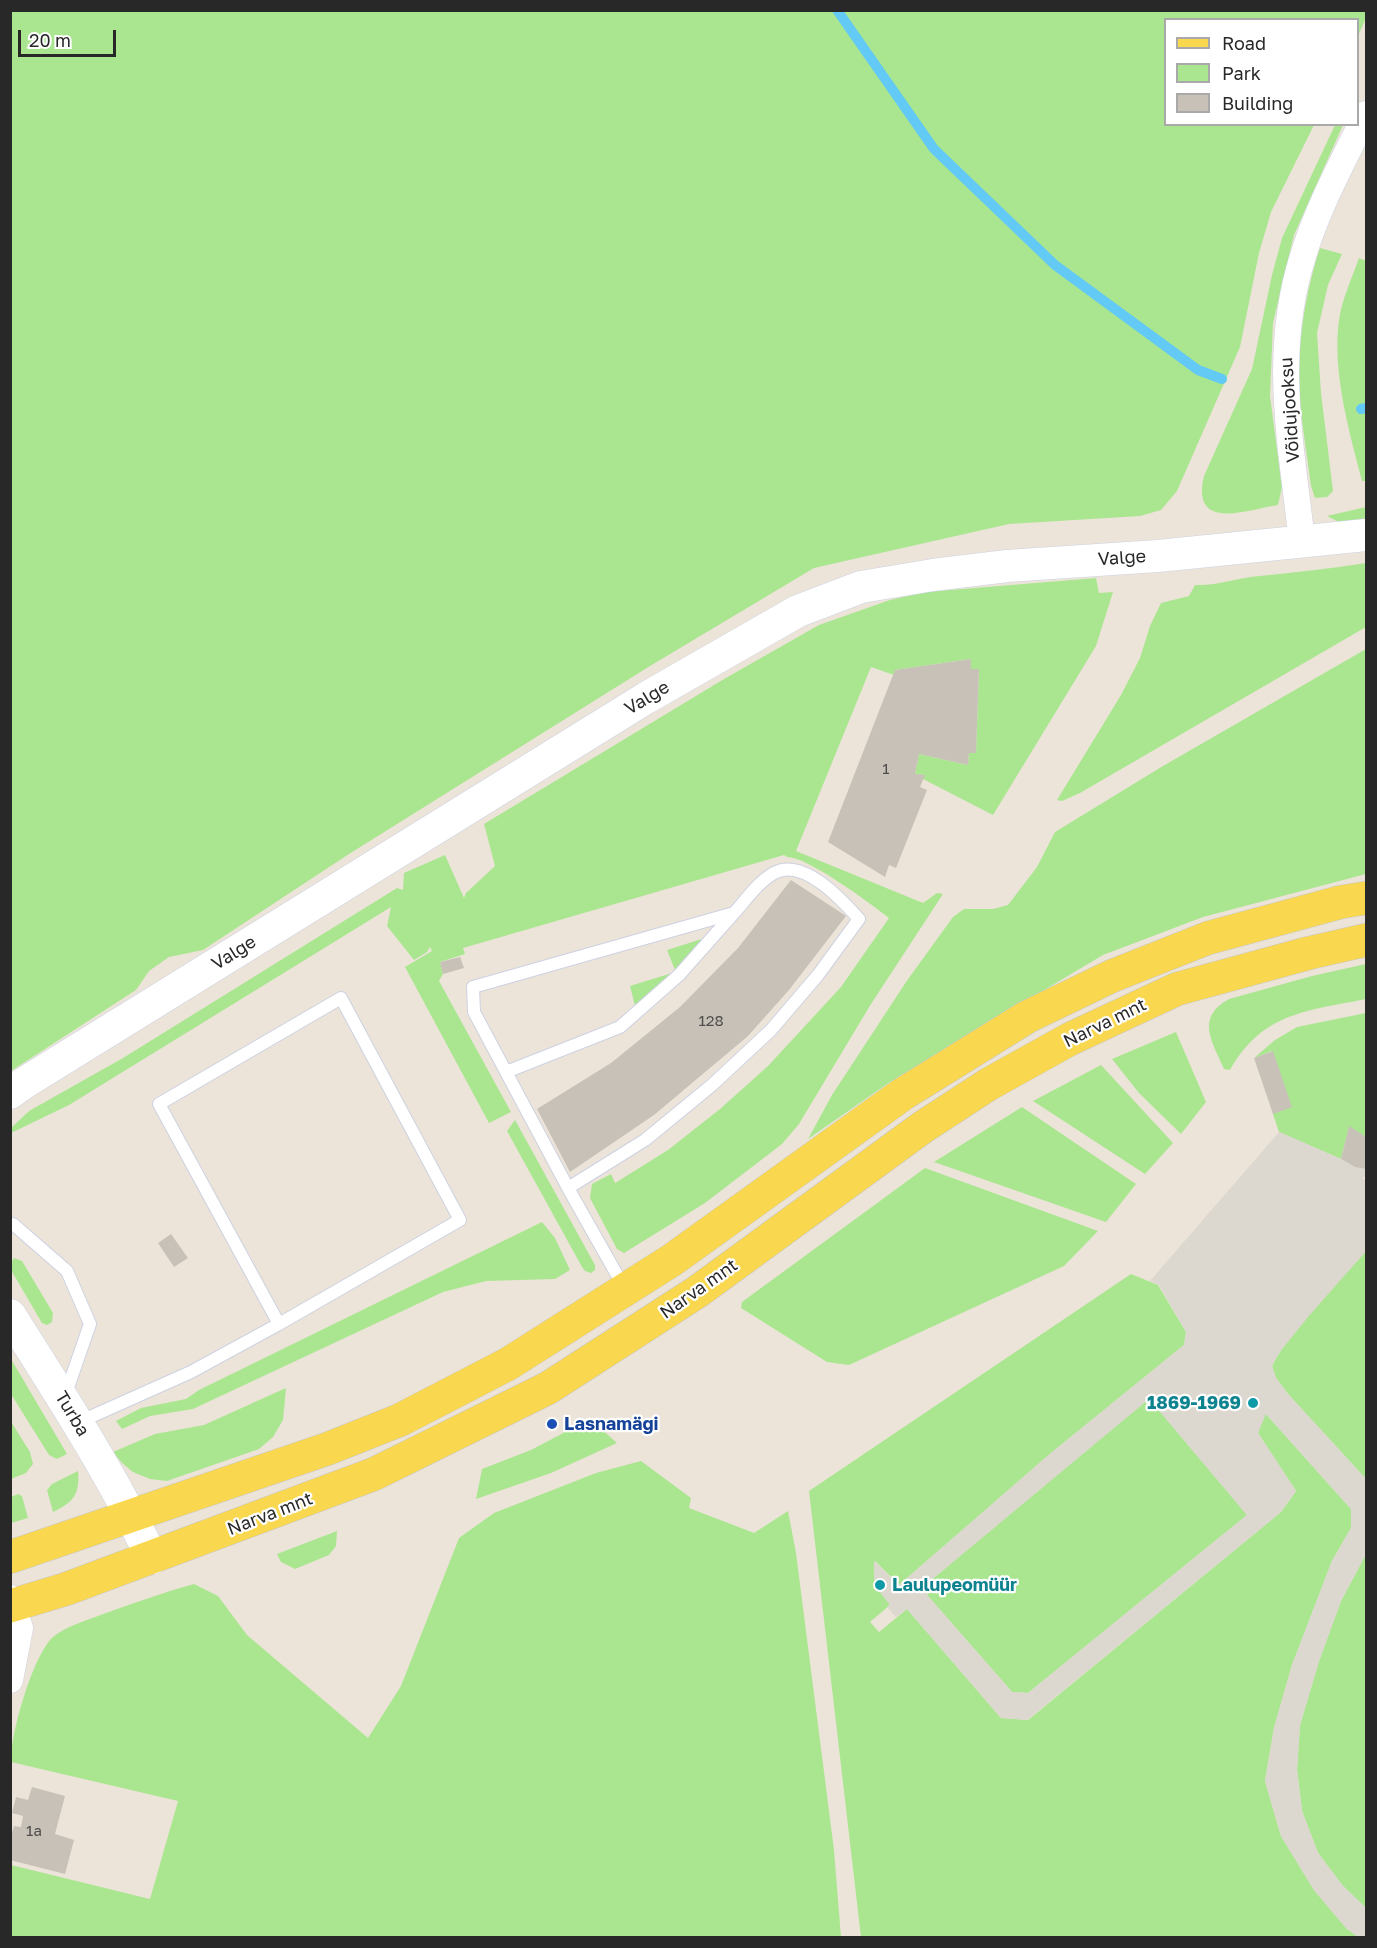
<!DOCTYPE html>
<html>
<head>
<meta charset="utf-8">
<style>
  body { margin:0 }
  #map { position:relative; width:1377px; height:1948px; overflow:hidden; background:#ece4d8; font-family:"Golos Text",sans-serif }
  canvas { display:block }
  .frame { position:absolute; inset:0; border:12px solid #282828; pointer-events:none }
  .legend { position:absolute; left:1164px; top:18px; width:195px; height:108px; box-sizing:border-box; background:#fff; border:2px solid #a9a9a9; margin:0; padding:8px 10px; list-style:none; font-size:18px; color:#282828 }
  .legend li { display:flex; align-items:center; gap:12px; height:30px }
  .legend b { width:30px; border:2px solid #a9a9a9 }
  .scale { position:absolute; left:18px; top:30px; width:98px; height:27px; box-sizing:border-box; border:3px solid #282828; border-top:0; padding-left:8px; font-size:18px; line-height:21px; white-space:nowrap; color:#282828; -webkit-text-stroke:4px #fff; paint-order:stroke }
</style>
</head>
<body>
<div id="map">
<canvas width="1377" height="1948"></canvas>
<div class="frame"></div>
<ul class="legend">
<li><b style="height:8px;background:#f9d850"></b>Road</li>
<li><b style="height:16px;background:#aae690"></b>Park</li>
<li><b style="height:16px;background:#c7c1b8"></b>Building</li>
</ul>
<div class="scale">20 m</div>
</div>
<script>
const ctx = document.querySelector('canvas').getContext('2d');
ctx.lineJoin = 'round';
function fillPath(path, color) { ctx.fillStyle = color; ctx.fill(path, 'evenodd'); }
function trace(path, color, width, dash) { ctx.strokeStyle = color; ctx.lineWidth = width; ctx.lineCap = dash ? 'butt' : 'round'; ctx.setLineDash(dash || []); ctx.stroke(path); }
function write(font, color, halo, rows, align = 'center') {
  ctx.font = font + ' "Golos Text",sans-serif'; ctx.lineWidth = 4.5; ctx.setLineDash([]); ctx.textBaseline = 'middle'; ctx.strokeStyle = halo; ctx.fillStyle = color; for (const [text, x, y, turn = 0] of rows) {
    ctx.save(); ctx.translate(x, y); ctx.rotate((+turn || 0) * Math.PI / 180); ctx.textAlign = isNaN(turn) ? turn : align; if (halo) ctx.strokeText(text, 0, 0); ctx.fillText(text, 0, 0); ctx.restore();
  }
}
const green = new Path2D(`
  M1366,10V18L1358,36V20H1166V124L1314,125L1271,212L1259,253L1240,347L1177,491L1161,510L1140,516L1009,524L814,568L650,666L349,854L203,950L169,957L149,971L136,990L11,1071V11Z
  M1335,125H1343L1294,235L1273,323L1270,396L1282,487L1278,505C1250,509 1190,533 1204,476L1252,369L1272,275L1282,238Z
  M1320,248L1342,254L1328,285L1317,333L1321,393L1333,491L1327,497L1315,498L1311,486C1306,446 1298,405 1299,366C1300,327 1308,284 1320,248Z
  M1359,258L1366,261V481H1362C1349,431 1332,371 1339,320C1342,299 1352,278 1359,258Z
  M1366,507V523L1343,524L1327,516Z
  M1366,563V627L1080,793L1062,801L1057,800L1121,695L1140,658L1150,626L1161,603L1189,596L1195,585C1214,586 1231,580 1250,577C1289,573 1328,569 1366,563Z
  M1096,578L1099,593L1113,592L1096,646L993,815L923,779L924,775L915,774L919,754L968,765L969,753H976L979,670L971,669V659L895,670L894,675L871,667L796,851L923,903L937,893L943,894L871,1004L799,1124L782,1144L705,1203L624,1253L617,1249L590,1198L592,1184L611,1174L615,1183L668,1150L720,1109L768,1066L841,987L889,918C870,903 808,857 787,857L784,855L463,948L465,954L440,962L443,974L439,981L511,1112L489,1123L405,967L432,951L430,947L427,952L414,960L387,926L391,907L69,1105L11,1133V1128L29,1111L123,1058L397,888L403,890L404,873L445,855L464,898L466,893L495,866L484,824L724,679L819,625L890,600L926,592Z
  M1366,649V874L1203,917L1103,955L890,1082L808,1139L832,1095L906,982L953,917L964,909H993L1008,905L1037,867L1055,832L1163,766Z
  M708,937L675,970L667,950Z
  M1366,964V999C1307,1011 1263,1012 1230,1070L1224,1069C1212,1041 1195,1018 1229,999L1312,976Z
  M672,973L635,1006L630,986Z
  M1366,1013V1137L1349,1127L1341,1159L1279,1132L1273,1114L1272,1051L1254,1058L1275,1040L1297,1027Z
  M1176,1032L1206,1102L1181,1134L1139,1093L1112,1059Z
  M1101,1065L1173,1143L1145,1174L1033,1101Z
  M1022,1107L1136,1184L1106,1222L934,1162Z
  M515,1120L595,1265V1270L591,1273L585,1271L582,1267L507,1131Z
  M925,1168L1098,1231L1064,1266L849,1365L827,1362L741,1308L742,1302Z
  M542,1222L555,1238L570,1270L555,1279L486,1281L443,1292L193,1409L150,1416L122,1429L116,1421L141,1408L186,1399L199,1390Z
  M1366,1251V1479L1288,1394L1276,1378L1272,1366C1291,1328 1338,1283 1366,1251Z
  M14,1258L22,1261L53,1313L52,1322L47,1325L42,1323L11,1270V1263Z
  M1131,1274L1158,1285L1186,1332L1184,1345L1051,1453L899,1585L875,1561L876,1583L890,1605L870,1622L879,1632L907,1609L1001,1718L1028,1720L1281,1512L1296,1491L1258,1433L1265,1413L1351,1509V1528L1332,1561L1292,1665L1274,1728L1265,1781L1281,1836L1314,1890L1346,1928L1358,1937H861L809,1491Z
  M11,1359L67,1454L57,1459L49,1455L11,1394Z
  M286,1388L283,1420L273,1437L259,1449L167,1481L150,1479L133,1472L122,1463L113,1452L155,1434L204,1425Z
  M1149,1398L1247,1515L1028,1693L1012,1692L927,1595L930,1581Z
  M590,1419L617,1443L551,1473L476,1499L482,1469L531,1450Z
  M10,1420L30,1452L33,1464L26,1473L11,1479Z
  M641,1461L691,1498L689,1508L754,1533L788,1511L796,1553L834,1850L841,1937H11V1865L150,1899L178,1801L11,1762C10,1735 33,1655 53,1637C65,1627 84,1621 98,1616C130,1604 162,1593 194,1584L218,1596L247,1635L368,1738L401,1686L459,1538L494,1513L596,1473Z
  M78,1471C80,1494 74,1502 53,1512L47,1490L52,1484Z
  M18,1494L22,1496L28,1518L11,1523V1497Z
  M337,1531L336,1546L329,1555L295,1569L281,1562L277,1554Z
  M1366,1554V1908L1343,1886L1318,1853L1302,1811L1297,1770L1300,1725L1319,1661L1341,1601Z`);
const plaza = new Path2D(`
  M1279,1132L1341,1159L1355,1167L1366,1169V1177H1362L1366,1182V1251L1308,1317L1279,1353L1272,1366L1276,1378L1288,1394L1366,1479V1554L1341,1601L1319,1661L1300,1725L1297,1770L1302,1811L1318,1853L1343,1886L1366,1908V1937H1358L1346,1928L1314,1890L1281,1836L1265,1781L1274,1728L1292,1665L1332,1561L1351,1528V1509L1266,1414L1258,1433L1296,1491L1281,1512L1027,1720L1001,1718L907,1609L896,1617L892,1613L887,1607L890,1605L879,1591L874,1578V1561L899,1585L1051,1453L1184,1345L1186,1332L1159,1285L1150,1281ZM1149,1399L1247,1515L1028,1693L1012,1692L927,1595L930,1581Z`);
const stream = new Path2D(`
  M837,10L934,149L1055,265L1198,370L1222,379
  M1361,409L1366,408`);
const building = new Path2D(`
  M971,659V669H979L976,753H969L968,765L919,754L915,774L925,775L920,787L927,790L896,868L889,865L885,877L828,842L895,670Z
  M791,880L846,916L789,990L748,1036L654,1115L570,1172L537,1109L611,1063L680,1007L738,948Z
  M460,957L464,968L443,974L440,962Z
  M1273,1051L1292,1107L1273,1114L1254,1058Z
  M1349,1126L1366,1137V1169L1355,1167L1341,1159Z
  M171,1234L188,1258L174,1267L158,1243Z
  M32,1787L65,1796L55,1834L74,1840L65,1874L10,1860V1839L14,1826L21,1827L23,1816L12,1813L16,1797L28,1800Z`);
const service = new Path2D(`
  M506,1072L620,1027L679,975L734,913L473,987L474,1012L568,1188
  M10,1225L13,1224L67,1271L90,1324L65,1396
  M625,1289L568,1188L645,1140L712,1085L771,1030L818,975L859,919C842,900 803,857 774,873C758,882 746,900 734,913
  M79,1422L191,1372L279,1324L460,1220L341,998L159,1104L279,1324`);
const minor = new Path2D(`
  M1302,542C1291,443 1272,353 1303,256C1318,206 1344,160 1366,114
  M10,1598L20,1628L10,1680`);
const tertiary = new Path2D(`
  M10,1093L24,1083L646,698L798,611L861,587L933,575L1007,566L1158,556L1366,535
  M10,1315C60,1394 111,1473 152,1558`);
const primary = new Path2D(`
  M10,1557L327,1449L400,1420L508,1364L672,1260L903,1094L1027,1017L1112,976L1208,938L1341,902L1366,898
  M10,1606L66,1589L374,1474L548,1388L697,1292L923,1127L989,1084L1070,1039L1177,989L1309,953L1366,940`);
const markers = [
  [1253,1403,6,"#0f9aa8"],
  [552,1424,6,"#1a4fb4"],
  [880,1585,6,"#0f9aa8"]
];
const numberNames = [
  ["1",886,769],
  ["128",711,1021],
  ["1a",34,1831]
];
const streetNames = [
  ["Võidujooksu",1290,410,-94],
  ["Valge",1122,558,-4],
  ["Valge",647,698,-31],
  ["Valge",234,953,-32],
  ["Narva mnt",1105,1023,-26],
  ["Narva mnt",699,1289,-35],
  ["Turba",72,1414,59],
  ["Narva mnt",270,1514,-21]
];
const cultureNames = [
  ["1869-1969",1241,1403],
  ["Laulupeomüür",892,1585,"left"]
];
const transitNames = [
  ["Lasnamägi",564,1424]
];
fillPath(green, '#aae690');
fillPath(plaza, '#dcd7cf');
trace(stream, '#63c9f5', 10);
fillPath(building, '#c7c1b8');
trace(service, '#cdd1e2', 14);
trace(minor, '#cdd1e2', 27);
trace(tertiary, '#cdd1e2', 33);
trace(primary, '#c7c7c7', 34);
trace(service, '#fff', 12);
trace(minor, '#fff', 26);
trace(tertiary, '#fff', 32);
trace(primary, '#f9d850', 33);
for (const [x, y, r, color] of markers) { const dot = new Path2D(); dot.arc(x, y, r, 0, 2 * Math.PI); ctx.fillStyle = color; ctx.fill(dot); trace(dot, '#fff', 2); }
write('15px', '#504e4c', null, numberNames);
write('18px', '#282828', '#fff', streetNames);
write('bold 18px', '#0d838f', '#fff', cultureNames, 'right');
write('bold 18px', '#164399', '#fff', transitNames, 'left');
</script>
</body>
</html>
